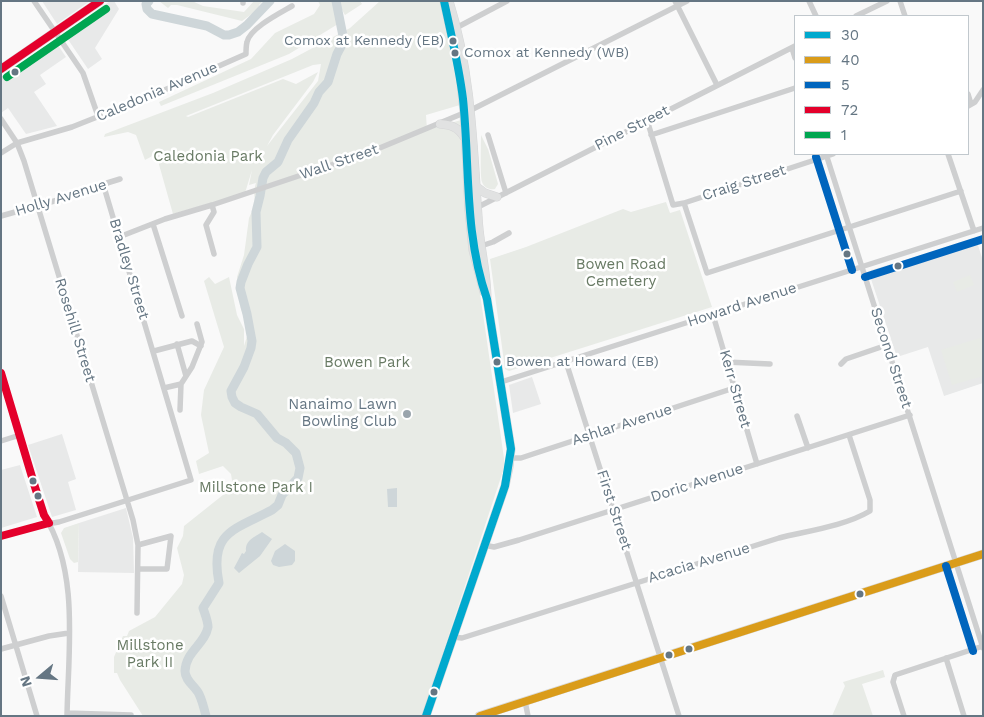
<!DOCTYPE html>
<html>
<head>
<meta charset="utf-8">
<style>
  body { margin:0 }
  #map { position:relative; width:984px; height:717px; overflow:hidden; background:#f9f9f9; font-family:"Work Sans",sans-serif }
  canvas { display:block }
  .frame { position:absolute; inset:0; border:2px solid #657683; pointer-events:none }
  .legend { position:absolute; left:794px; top:15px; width:175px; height:140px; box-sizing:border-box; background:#fff; border:1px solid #c1c8cd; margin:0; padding:6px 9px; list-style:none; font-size:15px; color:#657683 }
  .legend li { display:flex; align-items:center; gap:10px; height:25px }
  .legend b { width:25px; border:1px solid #c1c8cd }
  .north { position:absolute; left:15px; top:652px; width:50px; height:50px; -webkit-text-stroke:4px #fff; paint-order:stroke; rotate:252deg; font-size:14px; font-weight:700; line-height:20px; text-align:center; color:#657683 }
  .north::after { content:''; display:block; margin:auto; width:18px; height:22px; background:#657683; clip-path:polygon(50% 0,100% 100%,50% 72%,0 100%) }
</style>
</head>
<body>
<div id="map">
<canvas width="984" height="717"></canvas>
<div class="frame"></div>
<ul class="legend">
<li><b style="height:6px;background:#00a9ce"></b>30</li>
<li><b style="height:6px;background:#da9c1a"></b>40</li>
<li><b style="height:6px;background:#0065bd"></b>5</li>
<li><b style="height:6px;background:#e4002b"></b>72</li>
<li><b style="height:6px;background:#00a651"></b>1</li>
</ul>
<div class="north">N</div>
</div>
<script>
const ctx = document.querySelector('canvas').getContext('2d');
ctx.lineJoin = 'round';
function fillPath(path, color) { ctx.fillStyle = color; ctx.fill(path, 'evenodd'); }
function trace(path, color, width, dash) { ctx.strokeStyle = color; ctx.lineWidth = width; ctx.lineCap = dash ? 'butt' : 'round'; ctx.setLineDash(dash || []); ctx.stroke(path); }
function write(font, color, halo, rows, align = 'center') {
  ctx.font = font + ' "Work Sans",sans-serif'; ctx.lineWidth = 5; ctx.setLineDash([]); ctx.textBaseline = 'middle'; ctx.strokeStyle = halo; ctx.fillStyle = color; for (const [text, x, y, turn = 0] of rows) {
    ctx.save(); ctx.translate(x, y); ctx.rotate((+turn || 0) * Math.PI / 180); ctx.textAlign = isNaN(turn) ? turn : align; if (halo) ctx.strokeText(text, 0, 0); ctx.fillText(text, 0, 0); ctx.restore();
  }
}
const built = new Path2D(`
  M42,1H90L57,24Z
  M110,1H114L119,9L95,48L102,59L88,69L65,35Z
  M55,41L66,57L40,75L46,84L34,92L57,126L26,134L8,108L1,113V77Z
  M976,239L983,261V383L944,396L928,347L897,357L869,273L871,270Z
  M532,377L541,404L513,413L509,385Z
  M62,434L76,479L68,482L76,510L52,517L28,445Z
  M20,465L37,517L1,528V470Z
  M126,508L133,538L134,573L78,572L79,523Z`);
const green = new Path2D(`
  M159,1H192L203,6L244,12L254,1H263L259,5L260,8L242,21L177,5H171L168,8Z
  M318,1H333L335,16L338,24L289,54L161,106L159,102L251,59L275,33L314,14L320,5Z
  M340,1H360L362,4L345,15L341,8Z
  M380,1H442L459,61L460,105L426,115L427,130L461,120L462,170L505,465L422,716H143L120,680L117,673H114V657L123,636H127L129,631L155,617L182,584L184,575L177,548L183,536L184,526L233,487L231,474L223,466L199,474L196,461L209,453L201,415L204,390L224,347L204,281L209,277L215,284L229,277L237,315L244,329V346L248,333L247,324L241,309L237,277L244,255L249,218L255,205L254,190L256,183L249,185L252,170L245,193L173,214L156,154L145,160L136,135L128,132L104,137L105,134L213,93L292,59L350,28ZM321,64L318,81L267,146L273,135L313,82L318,72L296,84L283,79L188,117L186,116L313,65Z
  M481,135L488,149L498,184L495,189C490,190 484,188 482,182C480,177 481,143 481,135Z
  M666,202L670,213L680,210L712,307L509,371L505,369L490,259L526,247L623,209L631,212Z
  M970,275L974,285L957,292L953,282Z
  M983,337V376L952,385L941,350Z
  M79,523L78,562L74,563L70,559L61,533L64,528Z
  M883,670L885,677L862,684L873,716H832L845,686L843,682Z`);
const water = new Path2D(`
  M397,488V507H388L387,489Z
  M262,532L272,539L260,556L239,573L234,568L242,553L244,554L246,551C245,540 255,537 262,532Z
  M285,544L295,551V561L292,565L279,567L273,565L271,561L275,551Z`);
const river = new Path2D(`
  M149,1L146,4L147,9L152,14L207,26L224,35H229L238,32L247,25L270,1
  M206,716C204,708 202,700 199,694C195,686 185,681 185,671C186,651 205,644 208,627C208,621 205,614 203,608L219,583C209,532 234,530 272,510L278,505L282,495L298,478L300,468L296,453L286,443L277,438L257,414L241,407L235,403L232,397L231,391L244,367L251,348L252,341L247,314L240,288L241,282L248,264L257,247L256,212L260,196L263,178L266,172L278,162L288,140L314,103L319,92L328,82L337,54L344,41L336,1`);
const minor = new Path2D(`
  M34,1L83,73L98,116
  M675,1L717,85
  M809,1L816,16
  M900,1L905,16
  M243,3V1
  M856,16L887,1
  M454,29L507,1
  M792,48L795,58
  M968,94L971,104
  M968,106L975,102L983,90
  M1,119L17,143L24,161L133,520L138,545L137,613
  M647,120L673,205L684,203L833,154
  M488,135L506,193
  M651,135L795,88
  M1,153L17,143L72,127L160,92L246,54C246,51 246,46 247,42C250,28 280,13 292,6
  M826,154L983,648
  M948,154L974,231
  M684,203L707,273L961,191
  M212,205L214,212L206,225L214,254
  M476,208L795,46
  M1,216L104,187L107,183L120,179
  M153,224L182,316
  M119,237L165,219L212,205L370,152L471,110L687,1
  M481,246L493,242L509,233
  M713,315L757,464
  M177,344L186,376
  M154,351L192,341L201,346
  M566,362L679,716
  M726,362L770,364
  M841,364L846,359L887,345
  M1,372L44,515C80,572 68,652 67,716
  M501,382L983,228
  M164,388L181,384
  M180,410L181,384L192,367L202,342L197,324
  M797,416L808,448
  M1,441L20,435
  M510,458H521L533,454L734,388
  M1,536L41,525L59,522L191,480L104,187
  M138,545L171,536L167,569H139
  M484,545L494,547L519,540L910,415
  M1,596L37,716
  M453,637L462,638L779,538C807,531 845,526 870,511V500L849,435
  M1,649L49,636L69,633
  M946,658L964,716
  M525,701L528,716
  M67,713L131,715
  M904,716L893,682L895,675L983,646`);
const major = new Path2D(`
  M444,1L460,73L464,112L469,210L473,250L484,292
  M1,69L100,1
  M440,124C451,125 458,127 464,137
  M477,187L485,193L497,197
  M426,716L505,486L509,467L511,449L487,299C487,271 479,244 478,216C473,143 471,71 449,1
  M479,716L983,554`);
const bus1 = new Path2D(`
  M426,716L505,486L511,449L487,299C464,233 470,167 463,99C459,66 451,34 444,1`);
const bus2 = new Path2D(`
  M480,716L983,554`);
const bus3 = new Path2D(`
  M816,157L852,270
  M865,277L983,239
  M946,566L973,651`);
const bus4 = new Path2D(`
  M1,69L100,1
  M1,373L35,487L44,515L49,523
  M1,536L49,523`);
const bus5 = new Path2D(`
  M7,77L106,9`);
const markers = [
  [453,41,4.5,"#657683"],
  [455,53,4.5,"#657683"],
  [15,72,4.5,"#657683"],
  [847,254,4.5,"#657683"],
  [898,266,4.5,"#657683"],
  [497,362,4.5,"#657683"],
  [407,414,5,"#99a4ac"],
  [33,481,4.5,"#657683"],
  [38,496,4.5,"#657683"],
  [860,594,4.5,"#657683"],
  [689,649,4.5,"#657683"],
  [669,655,4.5,"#657683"],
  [434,692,4.5,"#657683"]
];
const busNames = [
  ["Comox at Kennedy (EB)",444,41,"right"],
  ["Comox at Kennedy (WB)",464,53],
  ["Bowen at Howard (EB)",506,362]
];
const streetNames = [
  ["Caledonia Avenue",157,92,-23],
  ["Pine Street",632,128,-27],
  ["Wall Street",339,162,-19],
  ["Craig Street",744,183,-18],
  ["Holly Avenue",61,198,-17],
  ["Bradley Street",129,269,73],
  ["Howard Avenue",742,305,-18],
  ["Rosehill Street",75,330,73],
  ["Second Street",891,358,72],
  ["Kerr Street",735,389,74],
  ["Ashlar Avenue",622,425,-18],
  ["Doric Avenue",697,483,-18],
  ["First Street",614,510,72],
  ["Acacia Avenue",699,563,-17]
];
const parkNames = [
  ["Caledonia Park",208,157],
  ["Bowen Road",621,265],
  ["Cemetery",621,282],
  ["Bowen Park",367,363],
  ["Millstone Park I",256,488],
  ["Millstone",150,646],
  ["Park II",150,663]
];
const poiNames = [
  ["Nanaimo Lawn",397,405],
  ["Bowling Club",397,422]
];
fillPath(built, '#e8e9e9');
fillPath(green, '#e8ebe6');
fillPath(water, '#ced6d9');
trace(river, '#ced6d9', 9);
trace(major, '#d5d6d7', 9);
trace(minor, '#cecfd0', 5.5);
trace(major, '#e1e2e2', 8);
trace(bus1, '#00a9ce', 8);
trace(bus2, '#da9c1a', 8);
trace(bus3, '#0065bd', 8);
trace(bus4, '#e4002b', 8);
trace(bus5, '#00a651', 8);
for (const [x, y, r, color] of markers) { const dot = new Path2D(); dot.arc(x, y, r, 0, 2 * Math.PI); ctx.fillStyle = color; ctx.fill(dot); trace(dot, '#fff', 2); }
write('14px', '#657683', '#fff', busNames, 'left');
write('15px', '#657683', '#fff', streetNames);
write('15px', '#687a64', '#fff', parkNames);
write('15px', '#657683', '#fff', poiNames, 'right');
</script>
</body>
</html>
